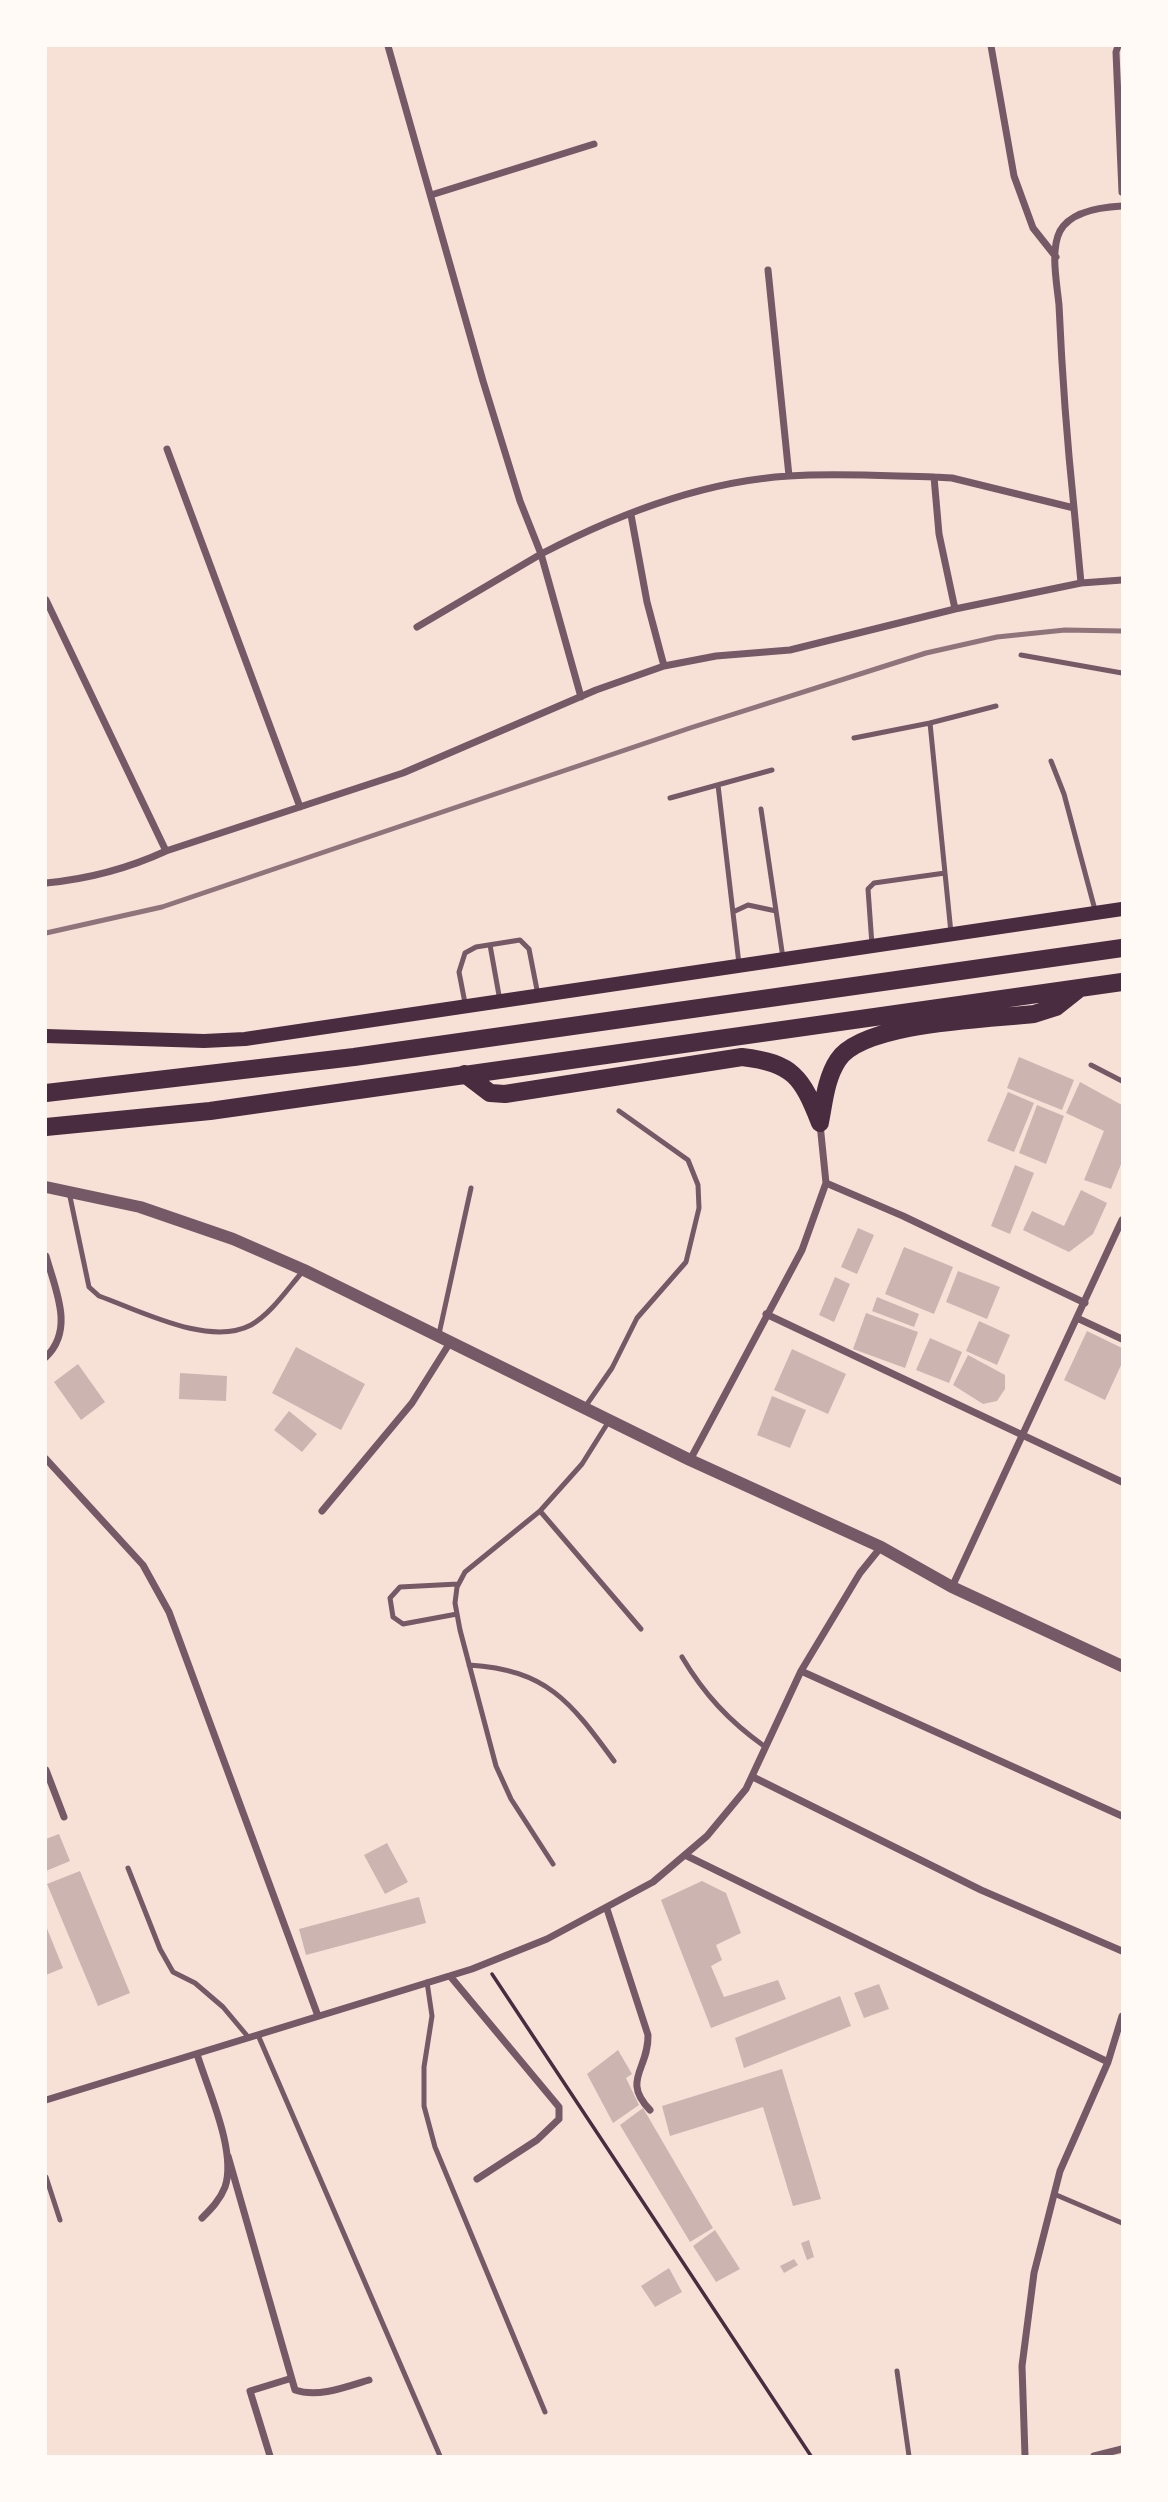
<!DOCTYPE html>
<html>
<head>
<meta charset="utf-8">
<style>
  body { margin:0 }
  #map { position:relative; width:1168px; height:2502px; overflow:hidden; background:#f7e1d7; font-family:Figtree,sans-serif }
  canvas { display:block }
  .frame { position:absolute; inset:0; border:47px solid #fffaf5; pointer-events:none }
</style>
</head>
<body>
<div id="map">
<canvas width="1168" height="2502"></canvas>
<div class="frame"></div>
</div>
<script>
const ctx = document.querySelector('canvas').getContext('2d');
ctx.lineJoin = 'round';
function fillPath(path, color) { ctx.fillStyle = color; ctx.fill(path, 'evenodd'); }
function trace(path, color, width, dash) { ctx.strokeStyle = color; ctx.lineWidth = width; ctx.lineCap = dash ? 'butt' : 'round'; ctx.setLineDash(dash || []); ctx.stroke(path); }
const building = new Path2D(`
  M1019,1057L1074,1080L1062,1110L1007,1088Z
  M1080,1082L1122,1105V1162L1111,1189L1084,1180L1104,1131L1066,1113Z
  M1008,1092L1034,1103L1014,1152L987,1141Z
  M1037,1105L1064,1116L1046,1164L1019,1153Z
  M1015,1165L1034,1173L1010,1234L991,1226Z
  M1081,1190L1107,1203L1093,1234L1069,1252L1023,1230L1032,1211L1064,1226Z
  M858,1228L874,1235L857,1274L841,1267Z
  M904,1247L953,1267L934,1314L885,1294Z
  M958,1271L1000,1287L987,1319L946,1302Z
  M835,1277L850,1284L834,1322L819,1315Z
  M877,1297L919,1314L914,1327L872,1311Z
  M866,1313L918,1332L905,1368L853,1349Z
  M979,1321L1010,1335L997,1365L966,1351Z
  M1087,1331L1122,1348V1363L1105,1400L1064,1380Z
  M930,1338L962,1352L949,1383L916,1370Z
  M296,1347L365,1384L341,1430L272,1393Z
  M792,1349L846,1374L828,1414L774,1390Z
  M968,1355L1005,1375V1389L997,1401L983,1404L953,1385Z
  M78,1364L105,1402L81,1420L54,1382Z
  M180,1373L227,1376L226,1401L179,1399Z
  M772,1396L806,1410L790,1448L757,1435Z
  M289,1411L317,1434L302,1452L274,1430Z
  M59,1834L70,1861L46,1871V1839Z
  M387,1843L408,1882L385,1894L364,1855Z
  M80,1871L130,1993L98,2006L47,1884Z
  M702,1881L726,1893L741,1933L716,1945L722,1960L711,1966L724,1997L778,1980L786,1999L711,2028L661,1900Z
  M419,1897L426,1923L306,1955L299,1929Z
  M46,1926L63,1968L46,1975Z
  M879,1984L889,2009L864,2018L854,1993Z
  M840,1996L851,2026L744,2068L735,2038Z
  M618,2050L632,2074L626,2078L639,2105L613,2123L587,2074Z
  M782,2069L821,2199L793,2206L763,2107L670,2136L662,2106Z
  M643,2108L713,2228L690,2242L620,2125Z
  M715,2230L740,2269L716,2282L693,2246Z
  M809,2240L814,2257L807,2260L801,2243Z
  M794,2259L798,2265L784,2273L780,2266Z
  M669,2268L682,2292L655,2307L641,2286Z`);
const path = new Path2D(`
  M492,1974L811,2456`);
const service = new Path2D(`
  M1021,655L1122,673
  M854,738L930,723
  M1051,761L1064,794L1095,910
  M718,785L739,964
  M670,798L772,770
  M761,809L783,958
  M733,912L748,905L776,911
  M951,933L930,723L996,706
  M490,945L500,1001
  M872,945L868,889L874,883L945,873
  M465,1003L459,972L465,953L476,947L520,940L529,949L538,995
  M1091,1065L1122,1081
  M69,1192L89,1287L99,1296C141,1311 209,1347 251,1325C272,1313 288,1288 304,1270
  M439,1334L471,1188
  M585,1407L612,1368L637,1318L686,1262L699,1208L698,1185L688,1160L619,1111
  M540,1511L641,1629
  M457,1614L403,1624L393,1617L390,1598L400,1587L458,1584
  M682,1657C704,1694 729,1721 764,1746
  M469,1665C547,1670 570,1701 614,1761
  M553,1864L511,1799L496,1766L460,1630L455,1603L457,1587L465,1572L540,1511L582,1464L609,1421
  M128,1868L160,1949L173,1972L195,1983L223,2007L249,2038
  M427,1982L432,2016L424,2067V2106L435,2147L545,2412
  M258,2035L440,2456
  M46,2177L60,2220
  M1054,2194L1122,2223
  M897,2371L909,2456`);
const minor = new Path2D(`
  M388,46L483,381L520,501L541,554C616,515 704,481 789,476C837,473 886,476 934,477L952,478L1074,508L1081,583
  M991,46L1014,176L1033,228L1056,257
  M1118,46L1116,52L1122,192
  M431,195L594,144
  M768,270L789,476
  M167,449L300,807
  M934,477L939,534L955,609
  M1074,508C1067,441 1062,373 1059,305C1057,284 1050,250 1060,231C1071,211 1102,207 1122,206
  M631,515L647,602L664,666
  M46,600L166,851
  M417,627L541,554L581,697
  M46,883C88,879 127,869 166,851L403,773L596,690L664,666L716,656L790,650L955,609L1081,583L1122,580
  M826,1183L903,1216L1085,1303
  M46,1256C55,1289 75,1329 46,1357
  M766,1314L1122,1482
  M1077,1318L1122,1339
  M46,1459L143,1565L169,1612L318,2016
  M690,1460L802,1250L826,1183L820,1124
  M322,1511L412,1403L451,1341
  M952,1587L1122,1220
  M801,1671L1122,1816
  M46,1770L64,1817
  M753,1777L981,1890L1122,1951
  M685,1855L1108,2062
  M607,1909L648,2035C649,2069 621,2080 650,2110
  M450,1976L559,2107V2119L537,2140L477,2179
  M197,2054C208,2090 237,2152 225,2187C220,2200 211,2209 202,2218
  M46,2100L472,1969L547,1939L653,1882L707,1836L746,1789L801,1671L860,1573L881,1547
  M228,2156L295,2390C318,2398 346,2387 369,2380
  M270,2456L250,2391L289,2379
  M1025,2456L1022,2366L1034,2273L1060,2171L1108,2062L1122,2016
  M1094,2456L1122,2449`);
const tertiary = new Path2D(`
  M46,1187L140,1207L233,1239L304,1270L690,1460L881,1547L952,1587L1122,1666`);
const secondary = new Path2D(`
  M46,1036L204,1041L245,1039L1122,909`);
const trunk = new Path2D(`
  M465,1074L490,1093L505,1094L742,1057C793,1063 802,1077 820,1123
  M46,1093L354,1057L1122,948
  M820,1122C824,1102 826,1078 838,1060C863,1022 988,1019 1034,1014L1056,1007L1080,988
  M46,1127L210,1111L1122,982`);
const rail = new Path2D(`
  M46,933L162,907L690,728L926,653L997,637L1065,630L1122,631`);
fillPath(building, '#ccb4b1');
trace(path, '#4a2c40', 3.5);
trace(service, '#755966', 5);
trace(minor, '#755966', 7);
trace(tertiary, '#755966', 12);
trace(secondary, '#4a2c40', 14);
trace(trunk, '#4a2c40', 18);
trace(rail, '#8f747c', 5);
</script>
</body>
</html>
